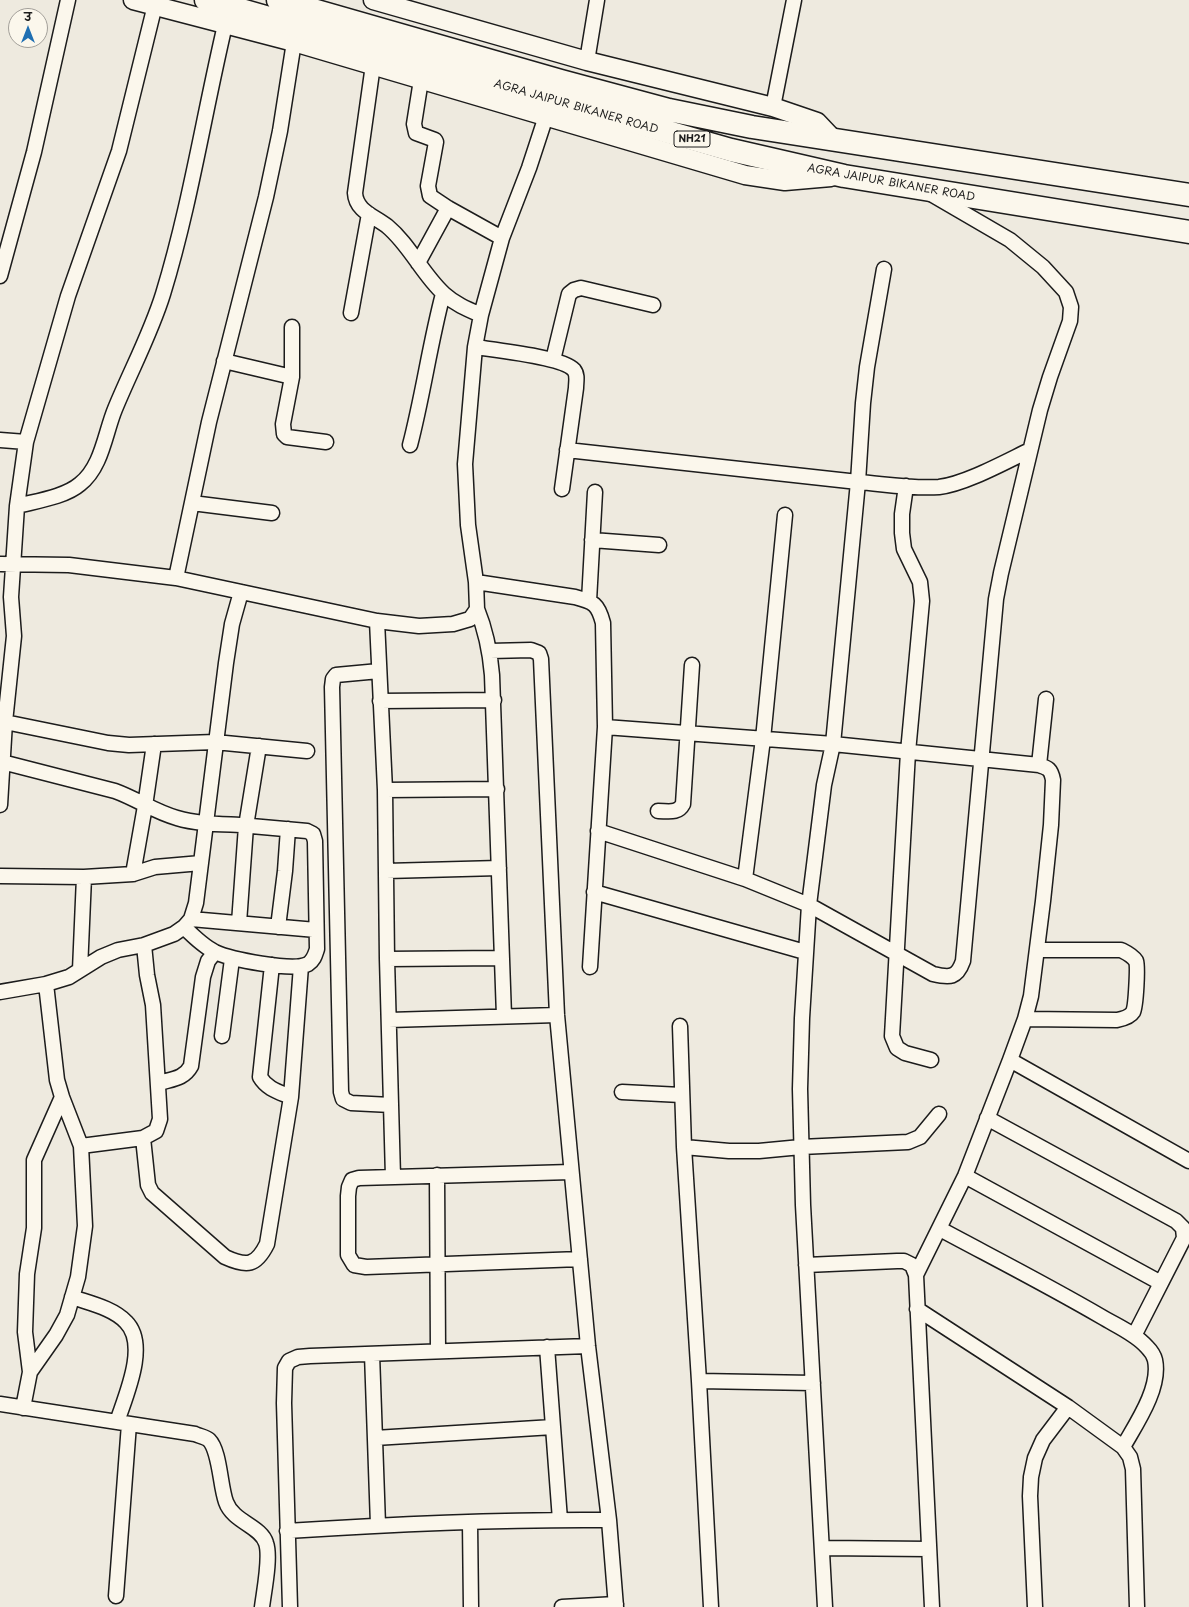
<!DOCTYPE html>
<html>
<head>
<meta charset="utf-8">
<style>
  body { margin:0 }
  #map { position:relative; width:1189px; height:1607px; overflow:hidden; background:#eeeadf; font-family:"Playpen Sans","Playpen Sans Deva",sans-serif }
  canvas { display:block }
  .north { position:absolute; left:8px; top:8px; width:40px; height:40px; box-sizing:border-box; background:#fbf7ec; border:1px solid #a29f99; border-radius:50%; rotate:0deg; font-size:11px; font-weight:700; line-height:16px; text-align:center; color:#1c1c1c }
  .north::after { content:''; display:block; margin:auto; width:14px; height:18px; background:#1f6fb2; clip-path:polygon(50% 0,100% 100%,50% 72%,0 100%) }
</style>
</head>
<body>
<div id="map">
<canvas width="1189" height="1607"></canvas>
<div class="north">उ</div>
</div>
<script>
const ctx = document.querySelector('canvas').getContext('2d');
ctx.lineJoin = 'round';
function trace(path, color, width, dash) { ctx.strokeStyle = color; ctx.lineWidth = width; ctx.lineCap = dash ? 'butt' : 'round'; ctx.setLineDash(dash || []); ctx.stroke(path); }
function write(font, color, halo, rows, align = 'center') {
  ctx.font = font + ' "Playpen Sans",sans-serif'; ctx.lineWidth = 3.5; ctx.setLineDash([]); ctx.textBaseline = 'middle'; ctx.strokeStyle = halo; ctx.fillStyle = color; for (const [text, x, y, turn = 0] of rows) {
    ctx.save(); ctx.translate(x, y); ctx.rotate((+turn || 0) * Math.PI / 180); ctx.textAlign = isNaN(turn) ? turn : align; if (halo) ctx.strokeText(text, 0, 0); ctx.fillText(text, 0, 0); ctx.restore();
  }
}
const minor = new Path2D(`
  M587,61L597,0
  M373,65L355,193C356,211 374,216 387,226C410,245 422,274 444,294C455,304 467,309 481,315
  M421,80L414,124L416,133L435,140L436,142L428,186L430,196L448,208L502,238
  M773,107L794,0
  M418,263L448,208
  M0,276L34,152L68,0
  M351,313L369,214
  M292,327V377L283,424L284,434L287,437L326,442
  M475,347C495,350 563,357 574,370C578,375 576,382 576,388L562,489
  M553,360L569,294L574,290L581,288L653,305
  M224,361L292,377
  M0,440L26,442L68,296L119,151L155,5
  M410,445C423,395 430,343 443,294
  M567,450L858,482C884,484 912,489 939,487C965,484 1005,462 1030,450
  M906,486L902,514V533L904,549L920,582L922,601L908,752L892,1036L897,1048L905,1053L931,1060
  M192,503L272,513
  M17,506C36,501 65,497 80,484C102,467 105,433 115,409C131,370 151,333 163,294C190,206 204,114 225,25
  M592,540L659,545
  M0,564L69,565L176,578L377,621L419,626L453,624L470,619L477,609L476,582L468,525L465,464L475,347L481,315L502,238L529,168L549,107
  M176,578L209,422L266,197L280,131L294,42
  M476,582L575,597C594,602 598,604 603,623L605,727L590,967
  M589,601L595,492
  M477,609C486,631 490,651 492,675L504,1016
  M377,621L385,790L387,959L393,1177
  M490,651L531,650L539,653L541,659L557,1015L588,1346L609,1520L616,1607
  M379,671L336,675L333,679L332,687L341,1092L343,1099L351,1103L391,1105
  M380,701L494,700
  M5,722L108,743L129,745L215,742L307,751
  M605,727L833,744L1039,765C1048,768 1051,769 1053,780L1051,825L1043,901L1031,996L1025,1019L1010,1060L965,1176L916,1275
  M2,762L115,791C137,799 155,812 177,818C197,824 219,824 240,825C263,827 285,829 307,831L313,834L315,841L317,949C315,955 314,960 308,964C293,972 230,959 215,952C203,946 193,936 184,927
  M1039,765L1046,699
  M385,790L497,789
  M0,805L5,722L14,636L11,597L17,506L26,442
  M658,811C668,811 678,814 683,804L692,665
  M598,831L745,879L809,905L933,974C950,978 957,978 963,961L996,599L1001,573L1040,410L1050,377L1070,321L1071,307L1066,292L1043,267L1010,240L931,194
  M386,871L499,868
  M133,874L145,806L154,744
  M0,876L84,877L133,874L155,867L201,863
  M745,879L763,739L785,515
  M594,892L805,952
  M191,919L316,930
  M239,923L246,826L259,746
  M278,927L285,871L288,829
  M387,959L502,958
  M272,965L260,1077C267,1089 279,1092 291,1097
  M80,970L84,877
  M0,992L46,984L69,977L101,957L118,950L144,945L174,934L184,927L191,919L196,903L226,663L232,624L241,592
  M1025,1019L1117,1020C1122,1019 1130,1017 1133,1012C1136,1006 1138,966 1136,961C1132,955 1127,953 1121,950H1037
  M389,1020L557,1015
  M680,1026L684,1147L699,1381L711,1607
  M222,1036L232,959
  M1010,1060L1189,1161
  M159,1083C172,1079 184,1079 191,1066L203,977L208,961L215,952
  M622,1092L681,1095
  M987,1118L1176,1221L1183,1228L1184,1238L1134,1336
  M143,1138L148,1185L152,1193L225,1257C247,1267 256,1266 267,1244L291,1097L301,966
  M81,1146L143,1138L156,1131L160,1119L153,1005L147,975L144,945
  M684,1147L729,1151H759L801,1147L908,1142L920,1137L939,1114
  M571,1172L359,1178L352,1180L349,1187L348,1196V1255L354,1265L366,1267L580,1259
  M437,1175L438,1351
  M965,1176L1161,1283
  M940,1229C994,1258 1049,1286 1102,1317C1117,1326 1136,1334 1147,1347C1150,1350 1154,1356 1155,1360C1161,1388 1136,1424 1123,1447
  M806,1265L897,1261H904L912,1265L916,1275L932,1607
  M72,1297C89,1303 113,1308 126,1322C149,1345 125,1397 117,1422
  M917,1309L1068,1407L1123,1447L1130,1457L1133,1469L1137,1607
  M547,1347L560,1520
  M372,1354L378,1525
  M30,1372L25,1332L27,1274L34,1228V1160L62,1097
  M699,1381L813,1383
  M0,1404L195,1434C199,1436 206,1437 209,1440C220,1451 220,1486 226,1502C233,1522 261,1526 266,1543C271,1557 264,1591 262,1607
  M23,1408L30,1372L56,1335L67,1315L78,1277L85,1226L81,1146L62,1097L57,1080L46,984
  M375,1438L553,1427
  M470,1523L471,1607
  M287,1531C394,1524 502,1519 609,1520
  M822,1548L929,1549
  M116,1596L129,1424
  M290,1607L284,1403L285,1368L289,1361L298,1357L310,1356L588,1346
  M562,1607L616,1604
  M825,1607L803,1205L800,1089L802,1018L809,905L824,785L833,744L858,482L863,403L867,367L884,269
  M1035,1607L1030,1496L1031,1477L1035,1458L1043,1440L1068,1407`);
const tertiary = new Path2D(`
  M133,0L294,42L745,175L785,181L831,177
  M373,0L587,61L773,107L817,122L835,141`);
const trunk = new Path2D(`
  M206,0L731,150L844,176L1189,232
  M278,0L561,81L669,110L752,127L1189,195`);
const shields = [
  [692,139,36]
];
const shieldNames = [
  ["NH21",692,139]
];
const streetNames = [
  ["AGRA JAIPUR BIKANER ROAD",576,107,16],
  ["AGRA JAIPUR BIKANER ROAD",891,183,10]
];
trace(minor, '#1c1c1c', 17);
trace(tertiary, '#1c1c1c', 21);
trace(trunk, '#1c1c1c', 25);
trace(minor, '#fbf7ec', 14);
trace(tertiary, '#fbf7ec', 18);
trace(trunk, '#fbf7ec', 22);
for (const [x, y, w] of shields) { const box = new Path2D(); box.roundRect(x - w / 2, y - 8, w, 16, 3); ctx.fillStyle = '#fbf7ec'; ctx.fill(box); trace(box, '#1c1c1c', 1); }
write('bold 10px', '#1c1c1c', null, shieldNames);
write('11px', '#1c1c1c', '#fbf7ec', streetNames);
</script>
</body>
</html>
